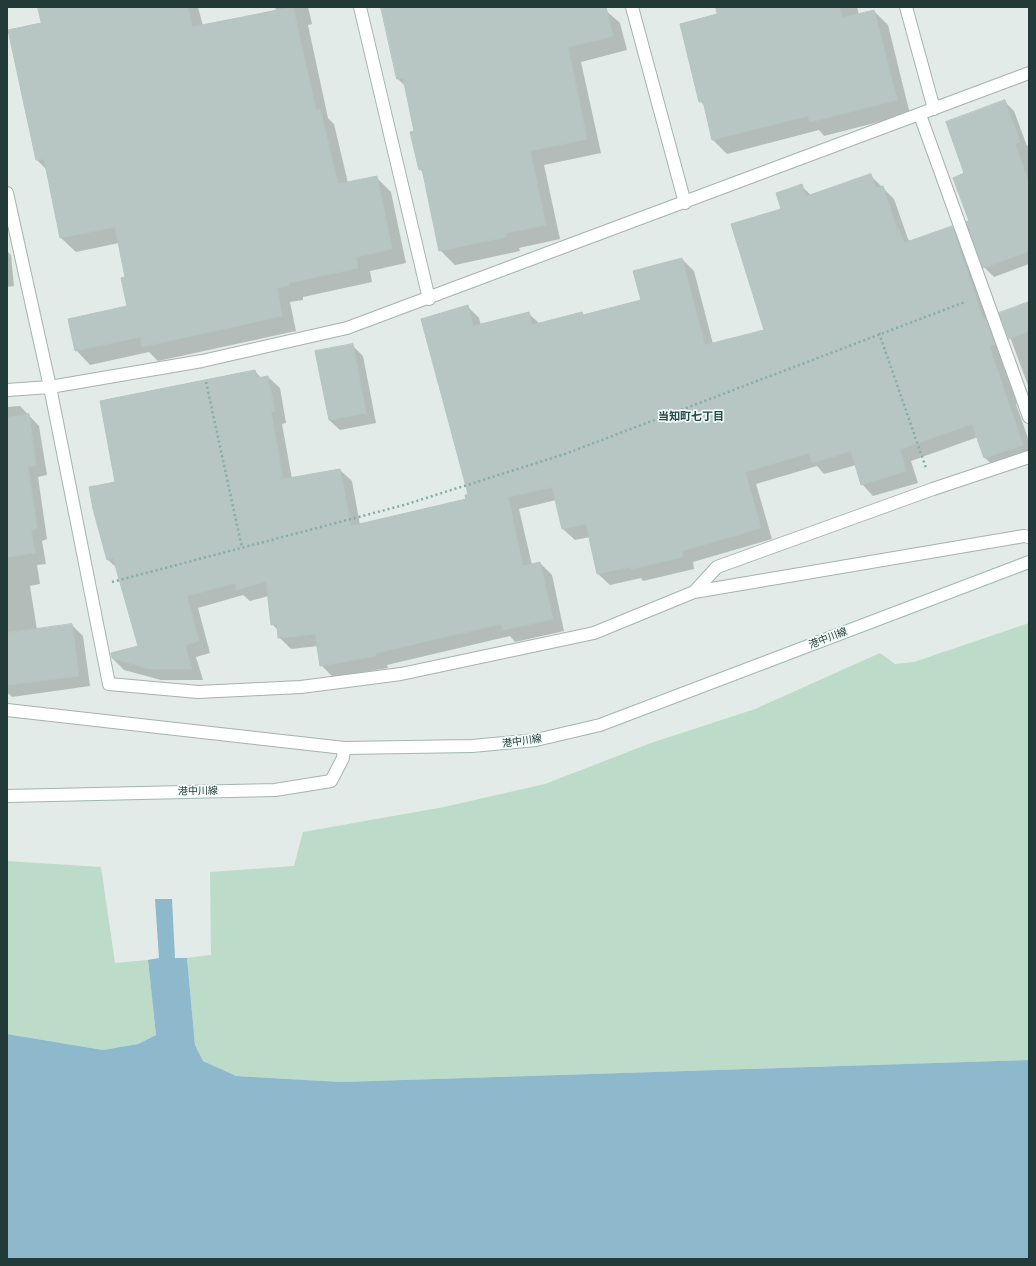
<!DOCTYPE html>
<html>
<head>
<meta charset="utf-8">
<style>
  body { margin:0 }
  #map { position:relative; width:1036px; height:1266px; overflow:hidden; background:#e2ebe8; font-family:"Golos Text",sans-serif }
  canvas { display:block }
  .frame { position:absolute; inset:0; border:8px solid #233b38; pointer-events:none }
</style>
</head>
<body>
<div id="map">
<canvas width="1036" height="1266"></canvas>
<div class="frame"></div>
</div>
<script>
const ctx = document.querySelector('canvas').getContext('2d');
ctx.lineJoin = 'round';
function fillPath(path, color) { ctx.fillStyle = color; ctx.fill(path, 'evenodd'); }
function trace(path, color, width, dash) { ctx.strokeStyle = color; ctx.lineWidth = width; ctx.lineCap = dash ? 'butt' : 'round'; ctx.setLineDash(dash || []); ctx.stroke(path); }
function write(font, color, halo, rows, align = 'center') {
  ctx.font = font + ' "Golos Text","Noto Sans JP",sans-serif'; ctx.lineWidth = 3.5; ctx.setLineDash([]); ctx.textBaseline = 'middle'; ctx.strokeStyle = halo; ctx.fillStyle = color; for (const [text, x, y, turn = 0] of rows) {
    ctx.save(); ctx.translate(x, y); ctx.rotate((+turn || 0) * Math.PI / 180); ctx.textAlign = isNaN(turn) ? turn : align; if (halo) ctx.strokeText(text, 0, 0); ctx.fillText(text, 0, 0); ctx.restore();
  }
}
const green = new Path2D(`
  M1029,623V1060L341,1082L236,1076L203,1061L195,1045L187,958L211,955L210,872L294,866L303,832L444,807L545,784L651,743L755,709L880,653L895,664L914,662Z
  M7,861L101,867L115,963L148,960L156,1035L138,1044L103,1050L7,1034Z`);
const water = new Path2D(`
  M155,899H172L175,958H187L195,1045L203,1061L236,1076L341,1082L1029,1060V1259H7V1034L103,1050L138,1044L156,1035L148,960L159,958Z`);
const shadow = new Path2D(`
  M39,7H198L203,26L276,10L275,7H308L312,24L308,25L328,118L334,124L348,183L376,177L391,192L406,263L370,271L372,282L303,297V300L290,302L296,331L158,361L149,352L90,365L76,350L128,307L126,278L119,243L76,252L61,238L47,170L37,160L42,24Z
  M381,7H602L620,23L627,50L581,62L601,153L544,165L560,239L519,248L520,251L455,265L440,250L424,174L420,169L415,132L406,87L398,79Z
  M717,7H857L859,15L874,11L888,25L910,114L824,136L819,130L727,154L713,140L705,106L700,101L719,15Z
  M1004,101L1014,111L1027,146L1029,145V264L994,277L984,267L971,221L966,174Z
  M870,175L894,199L908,239L911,242L952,228L964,239L1023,402L1016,404L1029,441V458L997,469L985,458L978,437L911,461L918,483L873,496L862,484L856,465L824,474L817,466L756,484L772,539L693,562L694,569L643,581L641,578L610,585L598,574L590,537L575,540L563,529L556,500L519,509L532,565L540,563L552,575L564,631L515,642L510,636L387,665L388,668L333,677L321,665L318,646L291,649L279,637V631L272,624L269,596L250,601L243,595L198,608L210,653L196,657L203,680H161L124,670L112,658L139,646L117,568L108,560L116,483L255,371L261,378L268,377L280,388L286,423L282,424L292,479L340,470L352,481L360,525L467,500L469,495L467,306L479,318L481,325L528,313L540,324L582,313L584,315L642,300L682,259L694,271L713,344L765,331L783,209L801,186L811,195Z
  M7,251L11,255L14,286L7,287Z
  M1029,303V388L1001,313Z
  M352,345L363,356L376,423L340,430L329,420Z
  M20,406L39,426L47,475L38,477L47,539L42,541L46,564L37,565L40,584L30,586L37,630L72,625L83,636L90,686L12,697L7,692V407Z`);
const building = new Path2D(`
  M38,7H188L192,27L293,7L316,110L320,109L338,184L377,176L392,249L356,257L358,268L289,283V285L277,288L282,316L142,347L140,337L75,351L68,319L127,306L121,278L125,277L115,227L60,238L44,159L36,160L8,30L41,23Z
  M381,7H606L613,36L568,47L587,139L530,151L546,225L506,233V237L439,251L422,169L419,170L410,132L414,131L403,78L397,79Z
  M716,7H839L842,18L874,10L897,100L810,122L808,116L712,140L703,101L699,102L680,24L717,14Z
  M1005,100L1020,142L1015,144L1029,183V251L983,268L966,222L969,221L953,178L964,173L946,122Z
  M871,174L876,188L883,186L897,229H899L904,243L952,226L983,319L985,318L995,344L989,346L1023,445L984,458L972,424L900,449L906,471L861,485L851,451L812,463L809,453L745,472L761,528L682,551L683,557L631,569L630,567L597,574L586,524L562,529L552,487L508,497L523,566L540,562L553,619L503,630L501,624L376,653V656L320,666L315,634L278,638L277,624L271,625L266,581L237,590L235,583L187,596L199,641L185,645L192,669H149L112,658L111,653L138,646L113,558L107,560L93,509L89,487L115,482L100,401L255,370L257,378L268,376L275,411L271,412L283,479L340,469L351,526L466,499L465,495L468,494L421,319L468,305L473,326L529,312L532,325L582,312L583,315L641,300L633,271L682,258L705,345L764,330L731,224L781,209L776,193L802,184L806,196Z
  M1029,302V331L1009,339L999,313Z
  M353,344L366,413L329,420L315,351Z
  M29,414L36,465L28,466L37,528L31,530L35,553L7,557V418Z
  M72,624L79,676L7,685V633Z`);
const path = new Path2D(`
  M879,333L926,468
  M206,382L242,548
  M112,582L404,505L565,454L965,302`);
const minor = new Path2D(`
  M360,7L429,299
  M632,7L685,203
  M906,7L934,109
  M920,115L1029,417
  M7,193L50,387L109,684L198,692L301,687L401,674L594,633L694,592L717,567L933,489L1029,457
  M7,390L50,387L202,361L347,328L1029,73
  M694,592L1024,536L1029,537`);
const tertiary = new Path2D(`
  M7,710L344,748`);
const secondary = new Path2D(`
  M7,796L275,790L331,781L343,758L344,748L472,746L536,740L600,725L1029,562`);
const streetNames = [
  ["港中川線",828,638,-21],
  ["港中川線",522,741,-8],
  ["港中川線",198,791,-1]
];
const neighbourhoodNames = [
  ["当知町七丁目",691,417]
];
fillPath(green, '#bcdbc9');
fillPath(water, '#8eb9cc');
fillPath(shadow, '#0003');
fillPath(building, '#b7c6c2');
trace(building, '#b5c4c0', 1);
trace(minor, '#a5b3b0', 14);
trace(tertiary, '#a5b3b0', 14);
trace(secondary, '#a1b6b2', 14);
trace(path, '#85ada6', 2.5, [2, 3]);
trace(minor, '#fff', 12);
trace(tertiary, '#fff', 12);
trace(secondary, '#fff', 12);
write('10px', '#233b38', '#f2f8f6', streetNames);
write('bold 11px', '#214c48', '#f2f8f6', neighbourhoodNames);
</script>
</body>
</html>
